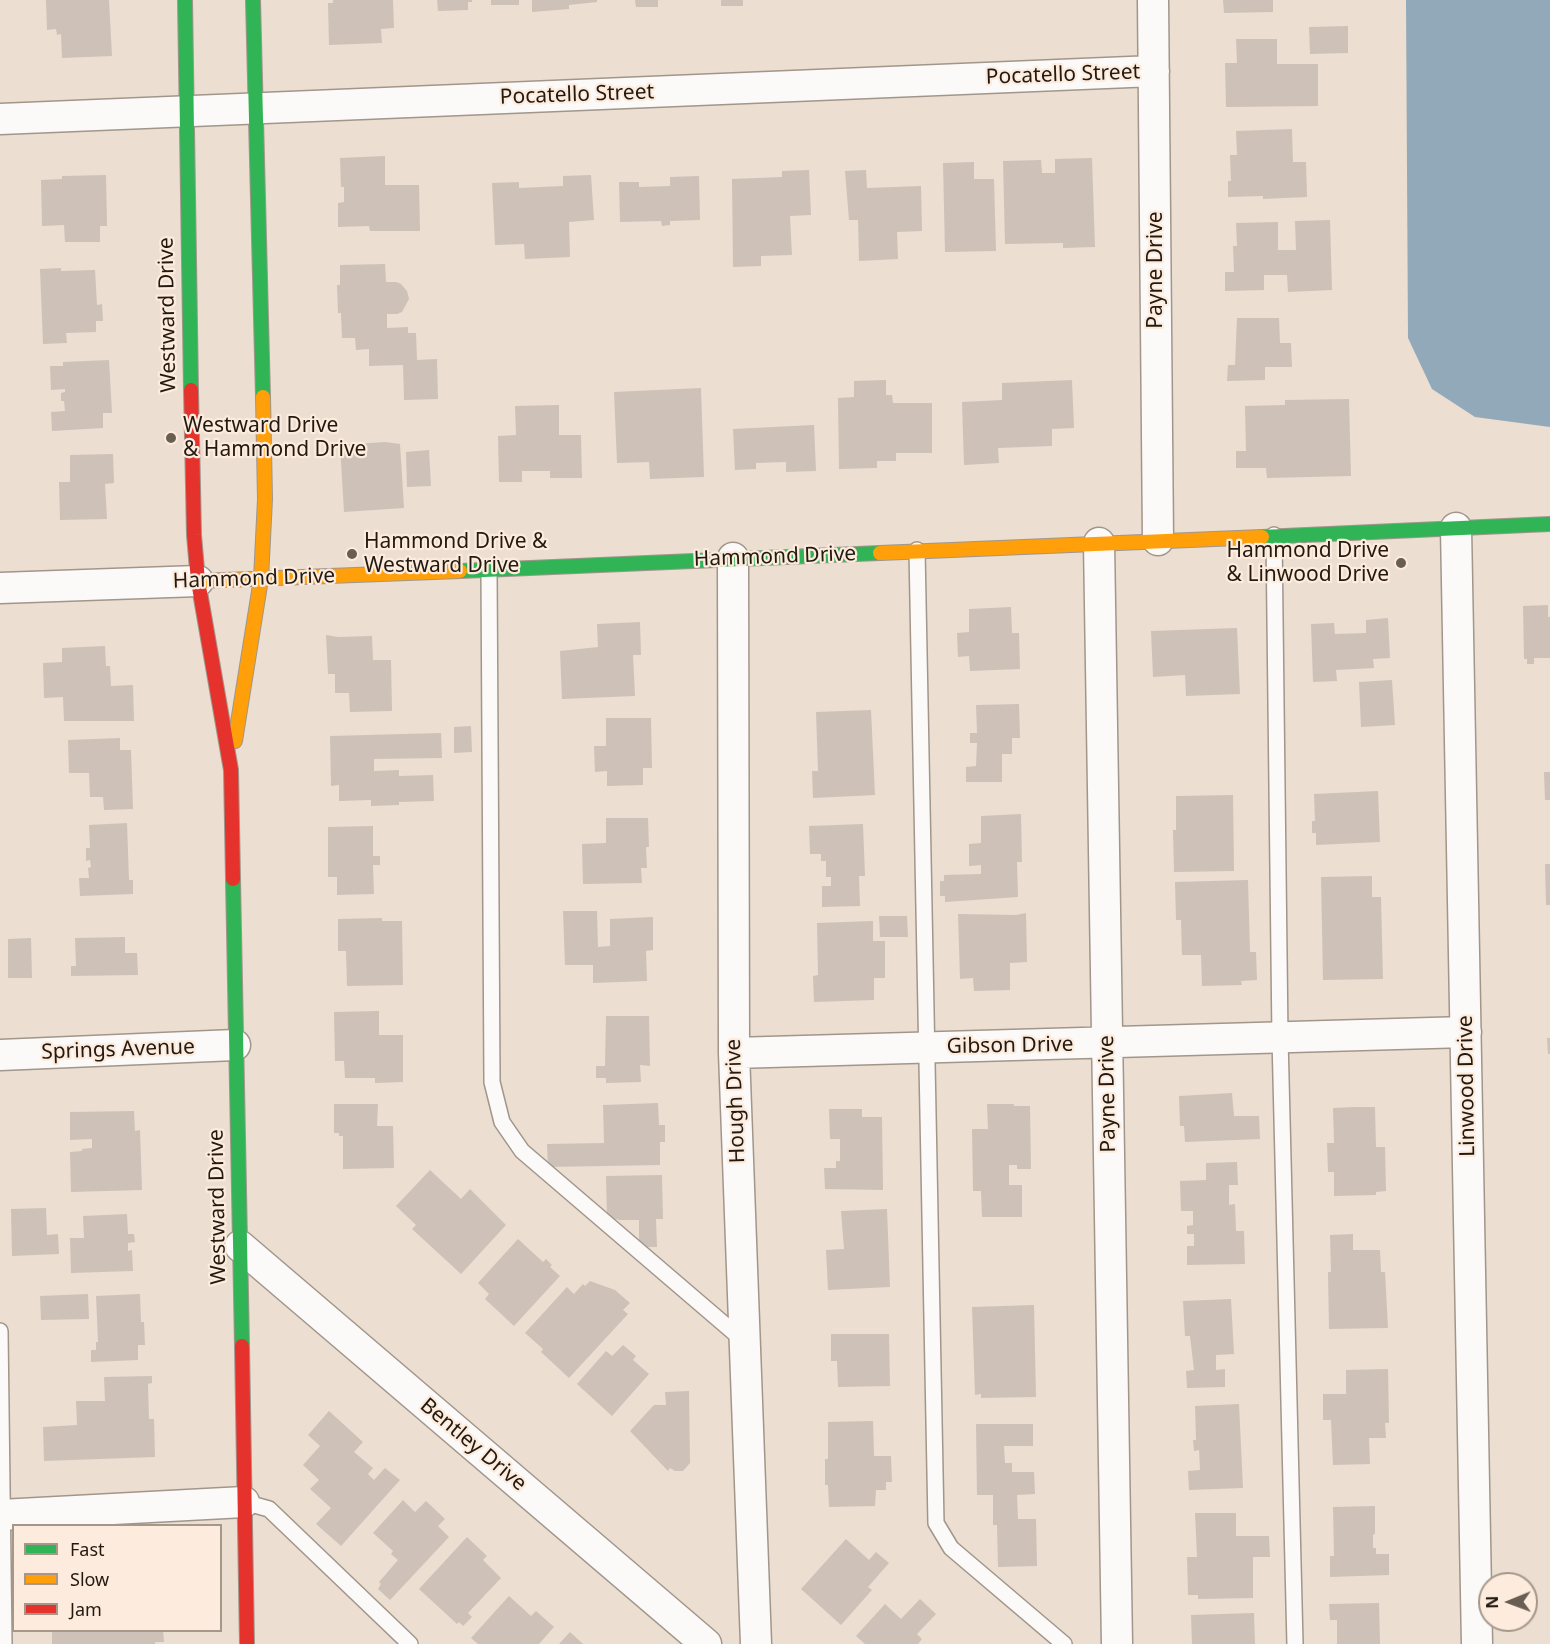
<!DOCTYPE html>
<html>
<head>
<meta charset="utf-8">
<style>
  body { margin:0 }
  #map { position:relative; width:1550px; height:1644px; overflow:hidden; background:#ecded0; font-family:"Noto Sans",sans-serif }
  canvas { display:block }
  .legend { position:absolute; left:12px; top:1524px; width:210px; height:108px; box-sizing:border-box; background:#fdecdd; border:2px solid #a5988b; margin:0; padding:8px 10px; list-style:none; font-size:18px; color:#221910 }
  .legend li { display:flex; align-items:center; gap:12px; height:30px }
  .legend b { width:30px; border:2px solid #a5988b }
  .north { position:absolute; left:1478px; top:1572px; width:60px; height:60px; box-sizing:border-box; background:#fdecdd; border:2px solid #a5988b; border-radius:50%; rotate:269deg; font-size:16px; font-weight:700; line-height:24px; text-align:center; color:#221910 }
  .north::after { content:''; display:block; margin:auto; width:21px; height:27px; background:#695e53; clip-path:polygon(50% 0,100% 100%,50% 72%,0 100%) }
</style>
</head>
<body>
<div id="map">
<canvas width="1550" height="1644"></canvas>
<ul class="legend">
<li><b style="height:8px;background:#30b455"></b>Fast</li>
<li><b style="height:8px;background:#ff9f0a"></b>Slow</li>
<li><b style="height:8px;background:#e5322d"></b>Jam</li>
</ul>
<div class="north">N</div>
</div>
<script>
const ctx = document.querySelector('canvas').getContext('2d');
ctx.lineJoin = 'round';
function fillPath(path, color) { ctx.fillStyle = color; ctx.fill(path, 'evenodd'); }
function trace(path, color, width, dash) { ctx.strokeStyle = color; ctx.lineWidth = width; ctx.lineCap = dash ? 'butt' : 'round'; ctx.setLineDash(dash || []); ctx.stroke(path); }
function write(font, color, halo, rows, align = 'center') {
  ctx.font = font + ' "Noto Sans",sans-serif'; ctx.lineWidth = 4.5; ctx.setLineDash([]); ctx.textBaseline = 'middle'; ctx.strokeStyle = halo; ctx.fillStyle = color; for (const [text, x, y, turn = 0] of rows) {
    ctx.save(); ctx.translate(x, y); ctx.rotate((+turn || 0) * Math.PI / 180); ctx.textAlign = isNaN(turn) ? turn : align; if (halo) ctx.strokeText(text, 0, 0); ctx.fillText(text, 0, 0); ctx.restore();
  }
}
const water = new Path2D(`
  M1406,0H1550V427L1475,417L1432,389L1408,338Z`);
const building = new Path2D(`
  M46,0H109L112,56L62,58L61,34L57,35L56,29L47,30Z
  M333,0H393L394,28L381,29L382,43L329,45L328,3H333Z
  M437,0H472V2H468V10L438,11Z
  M491,0H519V5H491Z
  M532,0H597V2L569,5V9L532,12Z
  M635,0H658V7H636Z
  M721,0H743V6H721Z
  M1223,0H1273V12L1224,13Z
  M1348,26V53L1310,54L1309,27Z
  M1236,39H1277V64H1318V106L1226,107L1225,63H1237Z
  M1292,129L1293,162H1306L1307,197L1263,199V196L1228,197V181H1231L1230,155H1237L1236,131Z
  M385,156V185H419L420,231H370L369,226L338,227V203L344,202V187H341L340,158Z
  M1092,158L1095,247L1063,248V243L1005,244L1003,161L1041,160L1042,173H1055V159Z
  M974,162V179H994L996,251L945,252L943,163Z
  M809,170L811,215L790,216L792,255L761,256V266L733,267L732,179L782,177V171Z
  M866,170L867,188L921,186L922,231L897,232L898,259L859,261L858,220H849L845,171Z
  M106,175L107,226H100V242H65L64,225L42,226L41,180L62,179V176Z
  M591,175L594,220L569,222L570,257L525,259L524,244L495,245L492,183L519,182V188L563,186V176Z
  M699,176L700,220L670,221V225L662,226L661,221L620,222L619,182H639V187L670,186V177Z
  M1330,220L1332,290L1288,292L1287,275H1264V290L1225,291V272H1234L1233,246H1237L1236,223L1278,222V250H1296L1295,221Z
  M385,264L386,282H396L401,284L407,291L409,299L402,312L397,314H387V328L408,327V333H416L417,360L437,359L438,399L404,400L403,365L369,366V349L356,350L355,338H342L341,313H338L337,285H340V265Z
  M61,268V271L95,270L97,305L102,304L103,321H96V332L66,333L67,343L43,344L40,269Z
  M1237,318H1279L1280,343H1291L1292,367H1265V380L1227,381L1228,365H1235Z
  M109,360L112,413H103V428L52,431L51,412L65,411L64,401H61V393L65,392V389L51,390L50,366H63V362Z
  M886,380V395H892L893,403H932V453H896V461H877V468L839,469L838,398L854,397V381Z
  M1072,380L1074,428L1052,429V446L998,448L999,463L964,465L962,402L1002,400V383Z
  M701,388L704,477L650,479L649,462L617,463L614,392Z
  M1349,399L1351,476L1267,478L1266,468H1236V451H1246L1245,406L1285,405V400Z
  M559,405V435H581L582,478H550V471H522V482H499L498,436L516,435L515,406Z
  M814,425L816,471L786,472V462L756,463V469L735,470L733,429Z
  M385,442L400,444L404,508L344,512L340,445Z
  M429,450L431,486L407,487L406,452Z
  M113,454L114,483L105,484L107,519L60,520L59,482H70V455Z
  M1548,605V617H1550V658H1534V664H1527V659H1524L1523,606Z
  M1011,607L1012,633H1019L1020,669L970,671L969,656L958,657L957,633L969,632V609Z
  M1388,618L1390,658L1373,659L1374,668L1336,670L1337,681L1313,682L1311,624L1334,623L1335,634L1366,633V620Z
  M640,622L641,655H633L635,696L562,699L560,651L598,647L597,624Z
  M1237,628L1240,694L1186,696L1185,675L1153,677L1151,631Z
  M326,635L338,637L372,636L373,660H391L392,711L350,712L349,693H335V674H328Z
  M105,646L106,666H110L111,686L133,685L134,721H64L63,697L44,698L43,663L62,662V648Z
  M1392,680L1395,725L1361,727L1359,682Z
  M1019,704L1020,738H1012V754H1002V782H966V767L976,766L977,743H970V733H977L976,705Z
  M871,710L875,795L813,798L812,771H818L816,712Z
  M606,718H651L652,768H643V785L607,786V771L595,772L594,746H606Z
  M471,726L472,752L454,753V727Z
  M441,733L442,758L374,759V771L399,770V776L433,775L434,801L399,802V805L371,806V800L339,801V785L331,786L330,736Z
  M120,738V750H131L133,809L104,810L103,797H90L89,773H69L68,740Z
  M1544,772H1550V800H1545Z
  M1378,791L1380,842L1316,845V833H1312V821H1315L1314,794Z
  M1233,795L1234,871L1174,872L1173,830H1176V796Z
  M1021,814L1022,862H1017L1018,897L945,902V896H940V881H944V875L981,874V865L969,866V844L981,843V816Z
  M606,818H648L649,847H646L647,868H641L642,883L583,884L582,844L606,843Z
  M127,823L129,880H133V894L80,896L79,878H89L88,868L91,867L90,860L86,861V848H90L89,825Z
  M863,824L865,876H859L860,906L822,907V886H831V877H826V861H821V854H810L809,826Z
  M373,826V856H380V865H373L374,894L337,895V877H328V827Z
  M1545,864H1550V905H1546Z
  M1372,876V897H1381L1383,979L1323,980L1321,877Z
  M1248,880L1250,952H1256L1257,980L1241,981L1242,985L1202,986L1201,955H1182L1181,920H1176L1175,882Z
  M563,911H597L598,947L610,946V919L653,917V950L646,951L647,981L593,983V965H565Z
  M1026,913L1027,962L1010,963V990L974,991L973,978L960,979L958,914L1016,915Z
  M879,916H907L908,937H880Z
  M382,918V921H402L403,985L347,986L346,951H338V919Z
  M873,921V941H885V978H874V1000L814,1002L813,976L818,975L817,923Z
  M125,937V953H137L138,975L71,976V966H76L75,938Z
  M31,938L32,978H8V939Z
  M379,1011V1035H403V1082L375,1083V1078H345L344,1061H335L334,1012Z
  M606,1016H649L650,1066L640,1065L641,1082L606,1083V1078H596V1066H605Z
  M1547,1038H1550V1054H1548Z
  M1232,1093L1234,1116H1259L1260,1139L1185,1142L1184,1126H1180L1179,1096Z
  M658,1103L659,1125H665V1142H660V1165L548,1167L547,1144L604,1143L603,1105Z
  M334,1104H378L377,1126H393L394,1168L343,1169V1136H339V1133H334Z
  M987,1104H1014V1106H1030L1031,1169H1017V1165H1009V1185H1022V1217H982L981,1191H973L972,1129H988Z
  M1354,1107H1375L1376,1147H1385L1386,1191L1376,1192V1195L1334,1196V1172H1328L1327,1143H1334L1333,1108Z
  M829,1109H862V1117H882L883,1190L825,1189L824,1168H836V1161H840V1139H830Z
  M134,1111L135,1131L140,1130L142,1190L71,1192L70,1152L82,1151V1149L92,1148V1139L70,1140V1112Z
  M1237,1162L1238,1185H1229V1205L1235,1204L1236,1231H1244L1245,1264L1187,1265V1246H1194V1234H1187V1226L1193,1225V1211H1181L1180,1181L1206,1180V1163Z
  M430,1170L461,1199L470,1189L506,1225L461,1274L412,1229L416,1225L396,1206Z
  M662,1175L663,1219H656L657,1247H639V1220H620L607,1217L606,1176Z
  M46,1208L47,1235L58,1234L59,1254L12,1256L11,1209Z
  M887,1209L890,1287L828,1290L826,1250L844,1249L841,1211Z
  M127,1214L128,1234H134L135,1242L128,1243V1251L132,1250L133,1271L71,1273L70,1238H84L83,1216Z
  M1353,1234V1250H1380L1381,1272H1385L1388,1328L1329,1329L1328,1272H1331L1330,1235Z
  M518,1239L543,1262L546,1259L552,1265L550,1267L560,1276L514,1326L485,1299L489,1294L478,1283Z
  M590,1281L615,1290L630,1303L623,1310L628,1314L569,1378L541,1352L543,1349L525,1333L567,1287L574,1294L583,1284L585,1286Z
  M88,1294L89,1319L41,1320L40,1296Z
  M140,1294L141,1322H144L145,1345H138V1360L91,1362V1350H96V1342H98L96,1296Z
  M1231,1299L1234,1354L1216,1355V1370L1225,1369V1387L1187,1388L1186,1371L1194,1370L1190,1336H1185L1183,1301Z
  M1034,1305L1036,1397L981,1398V1394L975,1395L972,1307Z
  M831,1334H889L890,1386L838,1387L837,1361H831Z
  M623,1345L636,1356L633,1360L649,1374L612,1416L577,1384L606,1351L612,1356Z
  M1388,1369L1389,1423H1385L1386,1438H1369L1370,1464L1333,1465L1331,1420H1323V1394H1346V1370Z
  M152,1376V1383L148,1384L149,1419H154L155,1457L44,1461L43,1427L77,1425L76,1401H105L104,1377Z
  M689,1391L690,1463L683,1471H675L670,1468L668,1471L630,1431L654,1405H666L665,1392Z
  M1239,1404L1243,1488L1189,1490L1188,1471L1200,1470L1199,1450L1194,1451L1193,1440H1196L1195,1406Z
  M329,1411L363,1442L354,1452L373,1468L368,1474L374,1480L385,1468L400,1480L341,1546L316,1524L331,1508L310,1489L319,1480L303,1465L320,1446L308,1435Z
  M873,1421L874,1456H891L892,1482H886V1490H876L875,1506L829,1507L828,1485H825V1459H828V1422Z
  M976,1424H1033V1446H1004L1005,1463H1012V1472H1034L1035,1494L1017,1495L1018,1519H1036L1037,1566L998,1567L997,1525H993V1495H977Z
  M403,1500L415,1512L426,1501L445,1519L438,1526L449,1537L390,1600L378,1589L381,1584L379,1582L398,1560L391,1554L393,1551L373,1533Z
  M1375,1506V1534L1373,1535V1548H1376V1554H1389V1575L1330,1577V1556H1334L1333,1507Z
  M1195,1513H1236V1536H1269L1270,1557H1253V1598L1198,1599V1595H1188L1187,1557H1197Z
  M467,1537L487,1556L483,1560L501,1578L468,1613L472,1617L463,1626L459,1622L457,1624L419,1589Z
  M846,1539L869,1560L876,1552L889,1563L868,1587L872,1590L841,1625L801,1589Z
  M509,1596L531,1616L536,1611L554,1627L539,1644H478L471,1638Z
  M920,1599L936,1614L917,1634L922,1639L918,1644H865L856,1636L885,1604L901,1619Z
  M1379,1603L1380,1644H1337V1620H1330L1329,1604Z
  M1254,1613L1255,1644H1192L1191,1615Z
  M52,1630H163L164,1642H155V1644H52Z
  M570,1632L583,1644H559Z`);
const lane = new Path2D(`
  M1274,535L1280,1038L1295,1644
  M917,550L936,1523L951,1548L1064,1644
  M489,570L492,1082L502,1122L522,1151L745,1342
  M0,1331L4,1644
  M244,1502L269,1509L410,1644`);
const street = new Path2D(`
  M1153,0L1158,540
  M0,119L1154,71
  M1456,528L1477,1644
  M1099,543L1117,1644
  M733,558L734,1053L756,1644
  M0,588L198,581
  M734,1053L1466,1032
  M0,1055L235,1045
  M240,1246L706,1644
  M0,1515L244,1502`);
const fast = new Path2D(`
  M185,0L191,390
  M253,0L263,397
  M1262,537L1550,524
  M460,571L880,553
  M233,879L242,1346`);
const slow = new Path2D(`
  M880,553L1262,537
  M198,581L460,571
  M235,741L261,579L265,499L263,397`);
const jam = new Path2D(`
  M191,390L194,535L198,581L231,770L233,879
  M242,1346L247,1644`);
const markers = [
  [171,438,6,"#695e53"],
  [352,554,6,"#695e53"],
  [1401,563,6,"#695e53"]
];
const streetNames = [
  ["Pocatello Street",1063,75,-2],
  ["Pocatello Street",577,95,-2],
  ["Payne Drive",1156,270,-90],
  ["Westward Drive",168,315,-91],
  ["Hammond Drive",775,557,-2],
  ["Hammond Drive",254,579,-2],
  ["Gibson Drive",1010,1046,-1],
  ["Springs Avenue",118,1050,-2],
  ["Linwood Drive",1467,1086,-91],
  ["Payne Drive",1108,1094,-91],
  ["Hough Drive",736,1101,-92],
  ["Westward Drive",218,1207,-91],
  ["Bentley Drive",473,1445,40]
];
const poiNames = [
  ["Westward Drive",183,426],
  ["& Hammond Drive",183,450],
  ["Hammond Drive &",364,542],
  ["Westward Drive",364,566],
  ["Hammond Drive",1389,551,"right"],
  ["& Linwood Drive",1389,575,"right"]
];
fillPath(water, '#92a9ba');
fillPath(building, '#cec1b8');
trace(lane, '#a1968c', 18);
trace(street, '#a1968c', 33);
trace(fast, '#a1968c', 16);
trace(slow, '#a1968c', 16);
trace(jam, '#a1968c', 16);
trace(lane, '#fcfaf8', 15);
trace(street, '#fcfaf8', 30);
trace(fast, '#30b455', 14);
trace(slow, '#ff9f0a', 14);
trace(jam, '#e5322d', 14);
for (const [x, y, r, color] of markers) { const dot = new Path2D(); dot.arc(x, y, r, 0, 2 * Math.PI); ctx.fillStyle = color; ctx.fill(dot); trace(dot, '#fdecdd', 2); }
write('21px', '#221910', '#fdecdd', streetNames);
write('21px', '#221910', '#fdecdd', poiNames, 'left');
</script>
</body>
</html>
